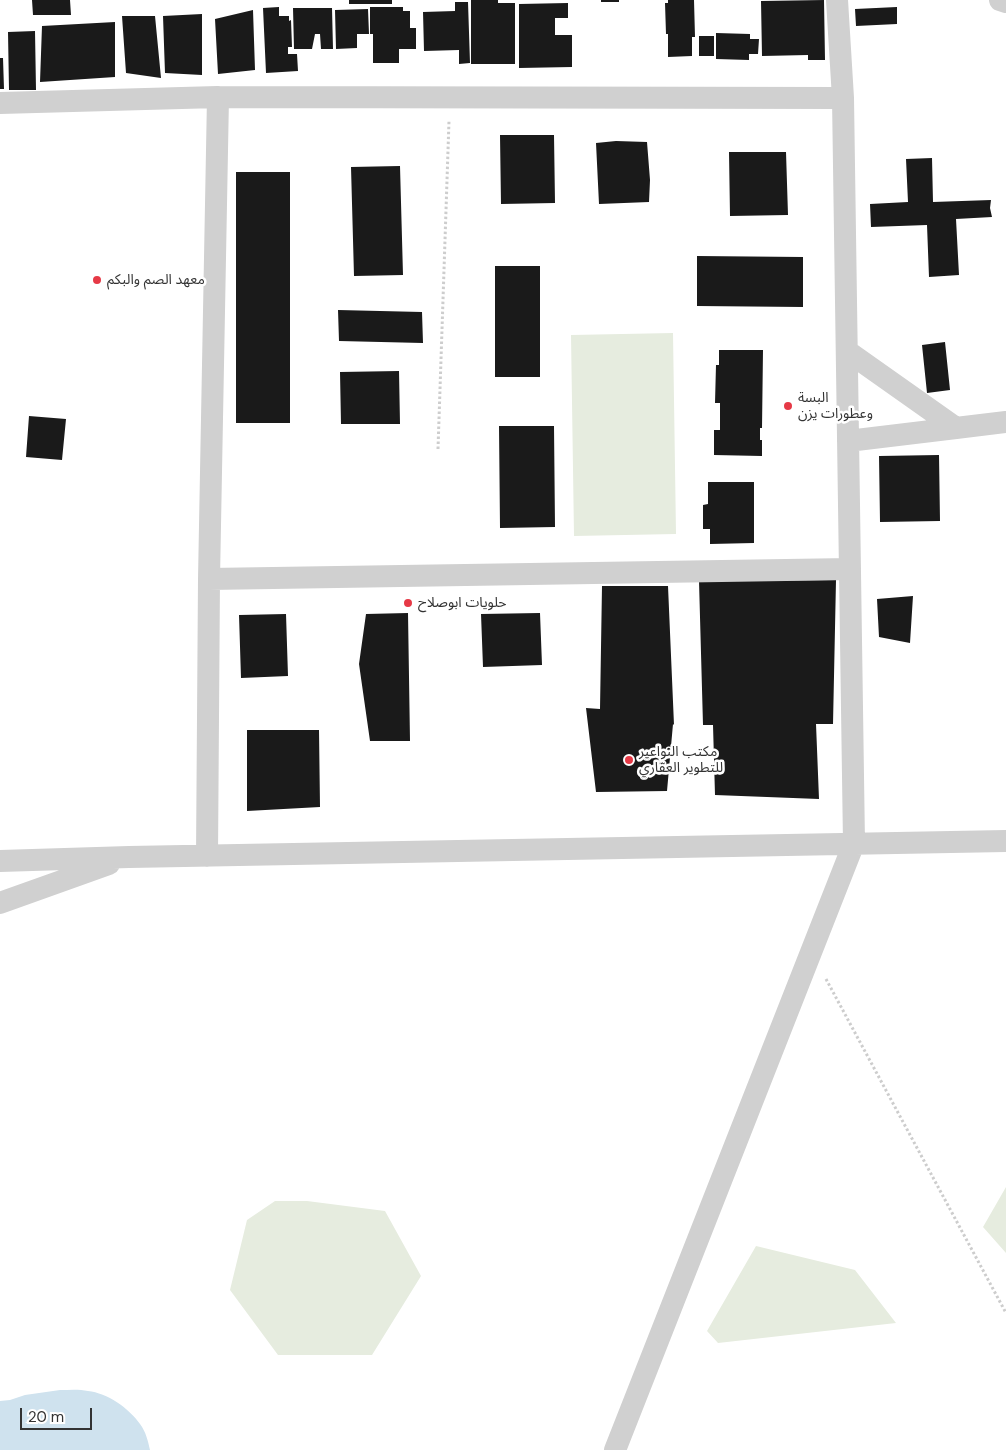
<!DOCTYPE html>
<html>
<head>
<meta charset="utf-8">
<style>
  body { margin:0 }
  #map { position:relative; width:1006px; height:1450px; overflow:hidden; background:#fff; font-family:"DM Sans",sans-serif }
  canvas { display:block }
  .scale { position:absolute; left:20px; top:1408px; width:72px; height:22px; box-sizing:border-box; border:2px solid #333; border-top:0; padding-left:6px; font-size:15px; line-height:18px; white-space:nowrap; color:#333; -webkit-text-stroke:4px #fff; paint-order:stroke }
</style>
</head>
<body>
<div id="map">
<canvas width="1006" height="1450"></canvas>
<div class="scale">20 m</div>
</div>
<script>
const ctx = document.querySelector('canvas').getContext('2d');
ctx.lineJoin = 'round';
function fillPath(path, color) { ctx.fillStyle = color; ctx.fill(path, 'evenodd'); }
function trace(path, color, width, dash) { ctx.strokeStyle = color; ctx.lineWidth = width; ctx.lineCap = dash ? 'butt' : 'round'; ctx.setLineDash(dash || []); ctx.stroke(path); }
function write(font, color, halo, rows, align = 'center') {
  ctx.font = font + ' "DM Sans","Noto Sans Arabic",sans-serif'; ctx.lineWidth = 5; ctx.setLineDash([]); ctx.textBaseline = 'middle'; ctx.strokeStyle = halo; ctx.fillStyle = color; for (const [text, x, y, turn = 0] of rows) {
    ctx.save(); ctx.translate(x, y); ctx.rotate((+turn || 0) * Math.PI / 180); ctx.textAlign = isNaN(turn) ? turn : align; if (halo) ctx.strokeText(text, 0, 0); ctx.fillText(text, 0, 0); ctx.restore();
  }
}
const green = new Path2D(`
  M673,333L676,534L574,536L571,335Z
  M1006,1187V1253L983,1227Z
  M275,1201H307L385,1211L421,1276L372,1355H278L230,1290L247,1220Z
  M756,1246L855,1270L896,1323L718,1343L707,1331Z`);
const water = new Path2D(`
  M60,1390C69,1390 79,1389 88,1391C107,1393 129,1408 140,1424C146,1432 148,1441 150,1450H0V1401L10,1400L25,1395Z`);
const building = new Path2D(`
  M32,0H70L71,15H33Z
  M349,0H392V4H349Z
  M471,0H498V3H515V64H471Z
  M601,0H619V2H601Z
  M668,0H694L695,37H692V56L668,57V34H666L665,3H668Z
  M824,0L825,60H808V55L762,56L761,1Z
  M455,2H468L470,63L459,64V50L424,51L423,12L455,11Z
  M568,3V18H555V35H572V67L519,68V4Z
  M279,7V16H289V21L291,20L292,47H288V54H297L298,71L266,73L263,8Z
  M370,7H403V11H410V28H416V49H399V63H373V34H370Z
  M897,7V24L856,26L855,9Z
  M293,8H332L333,49H321L320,34H315L312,49H294Z
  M368,9L369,34H357V48L336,49L335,10Z
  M253,10L255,70L218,74L215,19Z
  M202,14V75L165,73L163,16Z
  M122,16H155L161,78L126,73Z
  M115,22V77L40,82L42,26Z
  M35,31L36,90H9L8,32Z
  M716,33L750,34V39H759L758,54H749V60L716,59Z
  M699,36H714V56H699Z
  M0,58H3L4,89H0Z
  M500,135H554L555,203L501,204Z
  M616,141L647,142L650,180L649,202L599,204L596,143Z
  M729,152H786L788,215L730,216Z
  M932,158L933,202L991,200L990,208L992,217L956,219L959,275L929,277L927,225L871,227L870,204L908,202L906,159Z
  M400,166L403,275L354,276L351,167Z
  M236,172H290V423H236Z
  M697,256L803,257V307L697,306Z
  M495,266H540V377H495Z
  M338,310L422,312L423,343L339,341Z
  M945,342L950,390L927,393L922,345Z
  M719,350H763L762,428H760V440H762V456L714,455V430H720V403H715L716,365H719Z
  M399,371L400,424H341L340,372Z
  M29,416L66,419L62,460L26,457Z
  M499,426H554L555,527L500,528Z
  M939,455L940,521L880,522L879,456Z
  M708,482H754V543L710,544V529H703V505L708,504Z
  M836,580L833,724H816L819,799L715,795L713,725H703L699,581Z
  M602,586H668L674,725L673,724L667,791L596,792L586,708L600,709Z
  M913,596L910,643L879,637L877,599Z
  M408,613L410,741H370L359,664L366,614Z
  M540,613L542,665L483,667L481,614Z
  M286,614L288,676L241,678L239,615Z
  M247,730H319L320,807L247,811Z`);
const path = new Path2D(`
  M438,449L449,121
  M826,979L1006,1313`);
const minor = new Path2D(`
  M837,0L843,98
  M1000,0L1006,2
  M0,103L218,97L843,98L854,843L615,1450
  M847,351L956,428L1006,422
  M848,441L956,428
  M209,579L850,569
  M207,856L209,579L218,97
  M0,861L129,857L1006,841
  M0,903L109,864`);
const markers = [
  [97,280,5,"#e63946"],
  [788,406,5,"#e63946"],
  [408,603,5,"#e63946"],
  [629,760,5,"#e63946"]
];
const poiNames = [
  ["معهد الصم والبكم",107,280],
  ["البسة",798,398],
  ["وعطورات يزن",798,414],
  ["حلويات ابوصلاح",418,603],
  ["مكتب النواعير",639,752],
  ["للتطوير العقاري",639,768]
];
fillPath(green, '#e6ecdf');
fillPath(water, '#cfe2ee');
fillPath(building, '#1a1a1a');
trace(path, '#cdcdcd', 3, [2.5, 2.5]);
trace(minor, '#d0d0d0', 22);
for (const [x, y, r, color] of markers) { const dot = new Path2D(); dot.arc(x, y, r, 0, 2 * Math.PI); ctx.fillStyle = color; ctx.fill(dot); trace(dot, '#fff', 2); }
write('14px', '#333', '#fff', poiNames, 'left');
</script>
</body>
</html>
